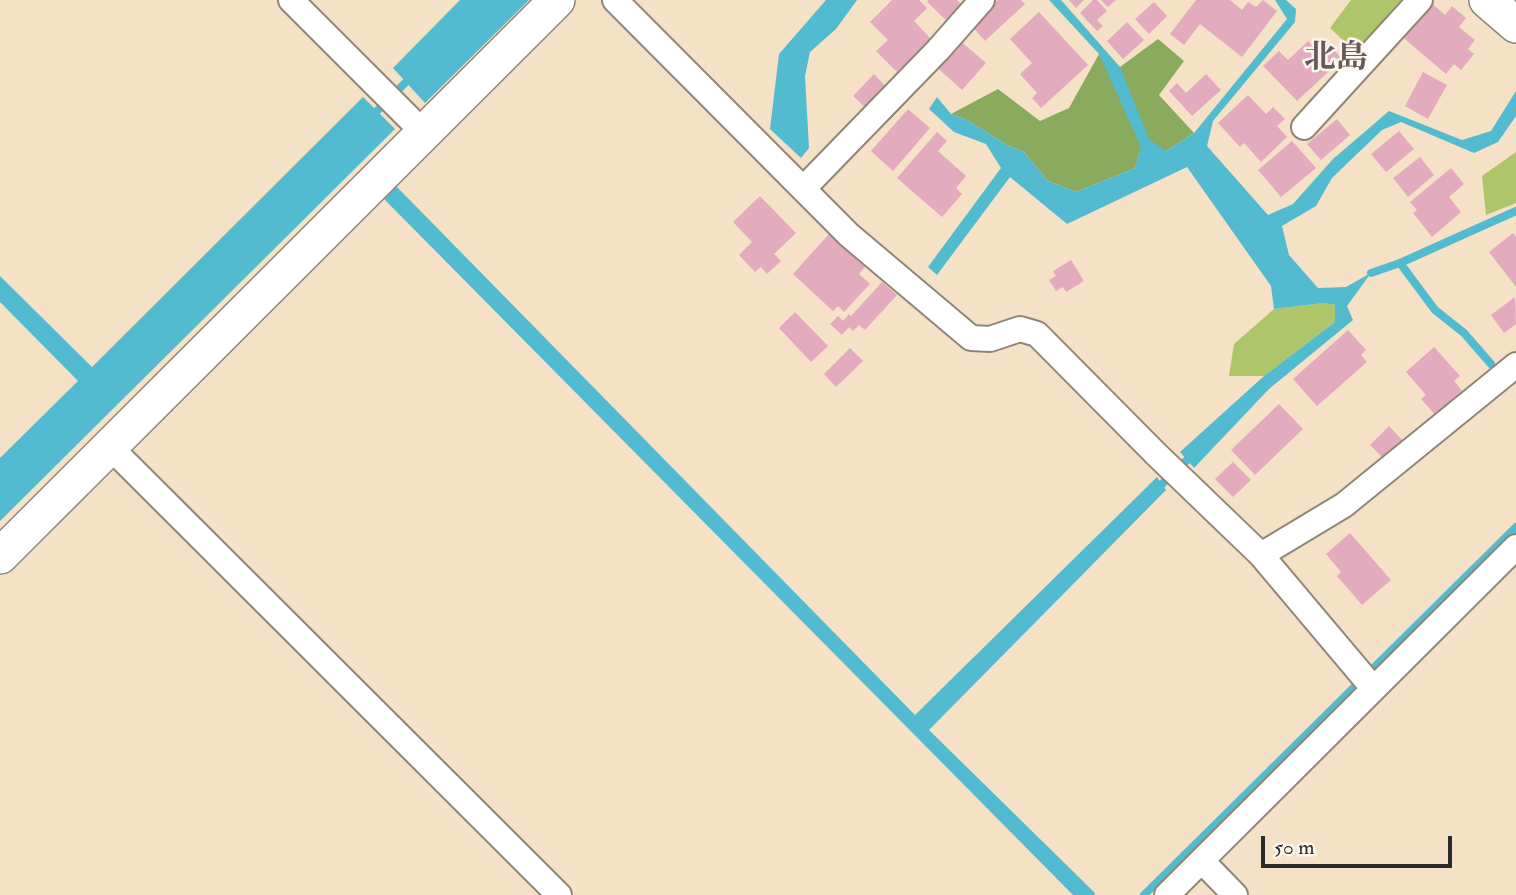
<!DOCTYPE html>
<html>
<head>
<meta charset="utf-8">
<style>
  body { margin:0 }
  #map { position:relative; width:1516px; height:895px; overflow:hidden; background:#f5e1c6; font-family:"IM FELL Double Pica",serif }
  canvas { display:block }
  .scale { position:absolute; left:1261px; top:836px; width:191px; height:32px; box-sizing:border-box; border:4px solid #2b2b2b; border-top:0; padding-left:9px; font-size:21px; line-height:24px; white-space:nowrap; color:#2b2b2b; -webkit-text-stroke:5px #fbf7ec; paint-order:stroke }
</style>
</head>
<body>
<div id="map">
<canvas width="1516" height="895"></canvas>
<div class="scale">50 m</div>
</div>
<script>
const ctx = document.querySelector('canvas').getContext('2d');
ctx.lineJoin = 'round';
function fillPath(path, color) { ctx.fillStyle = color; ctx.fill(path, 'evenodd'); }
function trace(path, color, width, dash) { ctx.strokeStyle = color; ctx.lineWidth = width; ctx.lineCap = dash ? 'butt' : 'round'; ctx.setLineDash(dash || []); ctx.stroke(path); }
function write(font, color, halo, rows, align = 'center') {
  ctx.font = font + ' "IM FELL Double Pica","Noto Serif JP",serif'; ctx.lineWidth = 5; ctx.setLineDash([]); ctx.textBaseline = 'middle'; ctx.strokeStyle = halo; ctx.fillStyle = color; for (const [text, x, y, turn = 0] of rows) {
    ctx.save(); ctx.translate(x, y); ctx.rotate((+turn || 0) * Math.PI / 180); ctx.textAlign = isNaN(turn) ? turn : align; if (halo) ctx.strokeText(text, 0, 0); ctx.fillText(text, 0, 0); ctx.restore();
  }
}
const green = new Path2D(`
  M1351,0H1412L1361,57L1330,28Z
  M1516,152V203L1486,215L1482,176Z
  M1324,303L1335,305V322L1264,376H1229L1234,344L1274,309Z`);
const forest = new Path2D(`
  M1158,39L1184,61L1159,95L1194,133L1166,151L1141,148L1135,168L1076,192L1048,181L1024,152L1007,145L969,121L951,114L998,89L1040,121L1069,108L1099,54L1120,67Z`);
const water = new Path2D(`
  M460,0H529L425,103L393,68Z
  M826,0H857L836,29L810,52L805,76L809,148L801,158L770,129L779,54Z
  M1049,0H1061L1120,67L1149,139L1166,151L1194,133L1287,19L1275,0H1286L1296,9L1295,22L1213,121L1207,146L1268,215L1293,204L1333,159L1389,111L1462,140L1491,131L1516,91V116L1498,142L1474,153L1401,122L1382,130L1332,178L1316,206L1282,226L1289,255L1318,288L1346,287L1371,273L1347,306L1353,320L1269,389L1194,468L1180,452L1264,376L1335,322V305L1324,303L1274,309L1271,286L1187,167L1067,224L1010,177L937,275L928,267L1001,168L986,144L954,132L929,109L937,97L951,114L969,121L1007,145L1024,152L1048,181L1076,192L1135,168L1141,147L1099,54Z
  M363,97L395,129L0,521V458L78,381L0,302V276L92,367Z
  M396,186L915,715L1157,477L1166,490L929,730L1095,893L1094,895H1073L383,198Z`);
const stream = new Path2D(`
  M377,111L406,82
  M1400,263L1435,310L1464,333L1491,364
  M1371,273L1400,263L1516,211
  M1162,484L1187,460
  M1144,895L1516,527`);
const building = new Path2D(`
  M892,0H919L927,8L914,21L931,39L897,72L876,51L888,40L870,22Z
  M928,0H957L963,6L948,22L927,2Z
  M998,0H1021L1025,4L985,41L971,25Z
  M1069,0H1084L1076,8Z
  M1093,0H1097L1107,11L1097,20L1103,26L1097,31L1080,13Z
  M1101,0H1116L1108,7Z
  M1196,0H1230L1242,10L1248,2L1256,7L1263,0L1277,11L1242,57L1200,24L1184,45L1170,34Z
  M1428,0L1445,15L1452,6L1466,18L1459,27L1475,40L1468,49L1474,54L1461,70L1454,64L1446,74L1399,34Z
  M1154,2L1167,16L1149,34L1135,19Z
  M1039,12L1088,65L1041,108L1032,98L1037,93L1020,74L1032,63L1010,39Z
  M1127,22L1144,40L1123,59L1107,41Z
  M957,38L986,63L962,90L934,65Z
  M1323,38L1342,59L1297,101L1263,66L1279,51L1288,60L1308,41L1314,47Z
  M1423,72L1447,85L1428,119L1405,106Z
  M874,74L888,89L868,110L853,96Z
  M1206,74L1221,90L1192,116L1169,91L1177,83L1186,93Z
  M1248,95L1266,114L1273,107L1285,119L1277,126L1287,137L1261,162L1244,143L1240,147L1218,123Z
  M908,109L930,128L893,171L871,151Z
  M1337,119L1350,135L1321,160L1307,144Z
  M1399,131L1414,149L1386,172L1371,154Z
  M937,132L947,141L938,151L966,176L956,188L962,194L942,217L897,178Z
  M1292,141L1316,168L1281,197L1258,170Z
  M1420,157L1434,175L1408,197L1393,178Z
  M1451,168L1464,184L1449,197L1461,212L1432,237L1413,213L1417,210L1410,202Z
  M760,196L796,233L774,254L781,261L767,274L761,267L755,272L739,255L752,242L733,222Z
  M1513,233L1516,237V287L1489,252Z
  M829,234L865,267L859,274L870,284L844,312L838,306L833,311L793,274Z
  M1071,260L1084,281L1066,292L1063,287L1056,291L1049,280L1056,276L1053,271Z
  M882,282L897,295L865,330L859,325L853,331L849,327L842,335L830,324L838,316L843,321L849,314L851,316Z
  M1515,297L1516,324L1504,333L1491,315Z
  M795,312L828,346L811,362L779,328Z
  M1348,330L1366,350L1361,355L1367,362L1317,406L1293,379Z
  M1434,347L1460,376L1454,381L1463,392L1436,416L1421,399L1426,395L1406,372Z
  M850,348L863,361L836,387L824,374Z
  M1279,404L1303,429L1255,475L1231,450Z
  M1389,426L1403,441L1384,459L1370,445Z
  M1233,462L1251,480L1233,497L1215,479Z
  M1350,533L1391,580L1362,605L1337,576L1341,572L1326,554Z`);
const street = new Path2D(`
  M291,0L423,132
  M615,0L849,235L971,338L990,339L1020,329L1037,334L1156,454L1261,555L1373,688
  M1304,127L1420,0
  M803,189L938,50L982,0
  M109,446L559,895
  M1261,555L1344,505L1516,365
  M1202,861L1235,895
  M1167,895L1516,547`);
const secondary = new Path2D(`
  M1487,0L1516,25
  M0,556L557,0`);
const neighbourhoodNames = [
  ["北島",1336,60]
];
fillPath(green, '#aec56a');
fillPath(forest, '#8aaa5e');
fillPath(water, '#52bbd0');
trace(stream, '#52bbd0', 8);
fillPath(building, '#e3abbe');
trace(street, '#908678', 28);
trace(secondary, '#908678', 38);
trace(street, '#fff', 24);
trace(secondary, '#fff', 35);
write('bold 32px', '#6b585e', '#fbf7ec', neighbourhoodNames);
</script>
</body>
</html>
